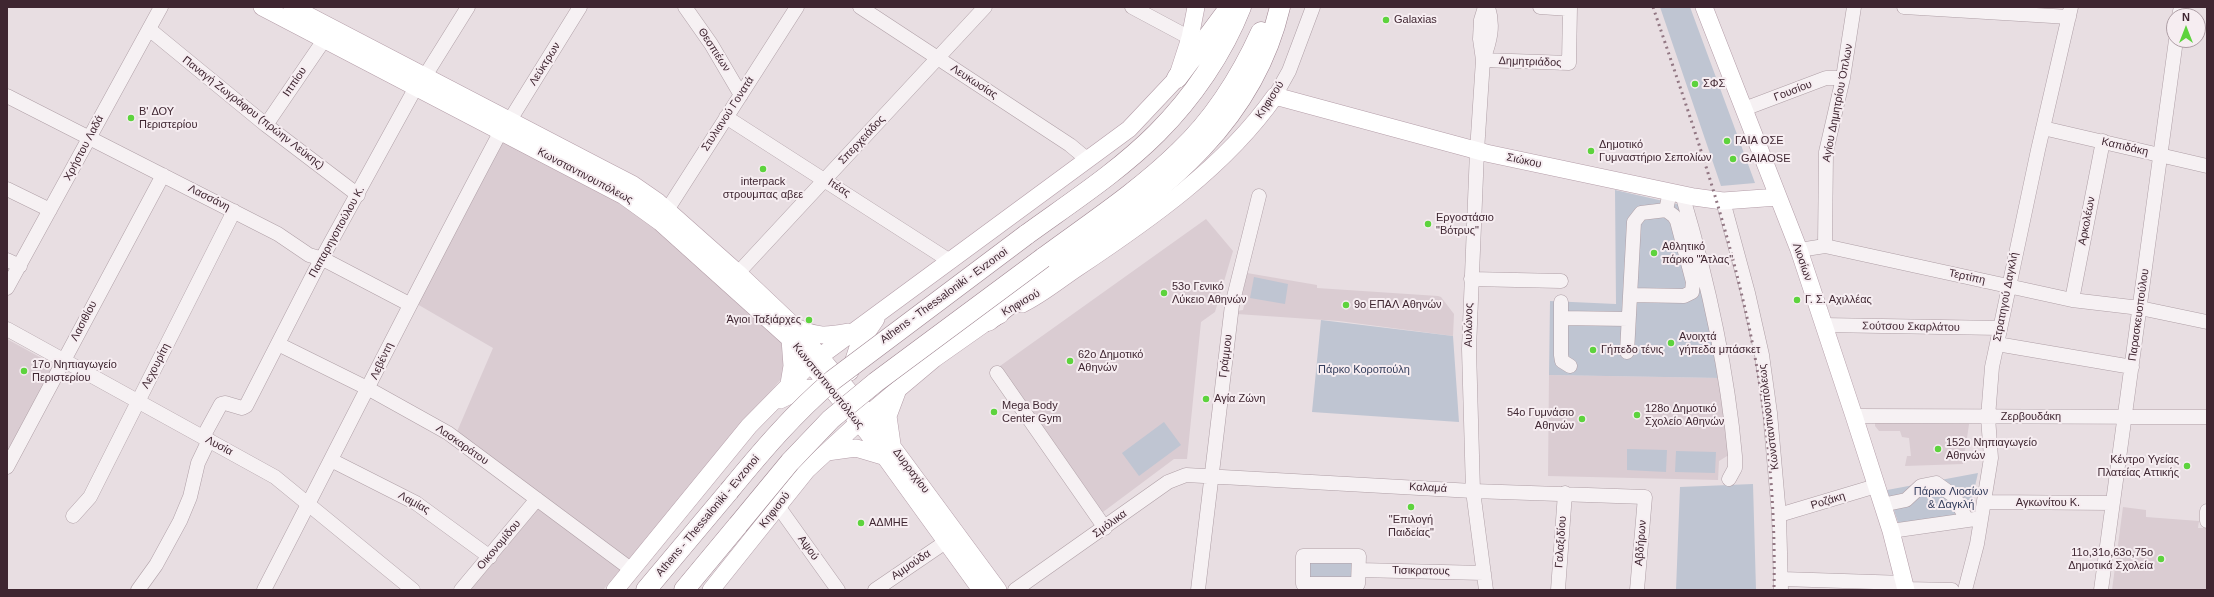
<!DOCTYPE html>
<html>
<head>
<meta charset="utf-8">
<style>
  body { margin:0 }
  #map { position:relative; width:2214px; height:597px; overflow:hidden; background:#e8dee2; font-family:Arial,sans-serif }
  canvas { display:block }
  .frame { position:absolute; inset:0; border:8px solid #3f2631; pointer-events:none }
  .north { position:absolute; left:2166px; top:8px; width:40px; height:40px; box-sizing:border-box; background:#f6edf1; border:1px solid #ad9da4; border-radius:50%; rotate:0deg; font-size:11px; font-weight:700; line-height:16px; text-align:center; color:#3f2631 }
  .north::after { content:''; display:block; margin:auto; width:14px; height:18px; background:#5dd33d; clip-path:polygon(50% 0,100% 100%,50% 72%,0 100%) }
</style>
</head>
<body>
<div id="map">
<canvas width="2214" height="597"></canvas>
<div class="frame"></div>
<div class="north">N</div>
</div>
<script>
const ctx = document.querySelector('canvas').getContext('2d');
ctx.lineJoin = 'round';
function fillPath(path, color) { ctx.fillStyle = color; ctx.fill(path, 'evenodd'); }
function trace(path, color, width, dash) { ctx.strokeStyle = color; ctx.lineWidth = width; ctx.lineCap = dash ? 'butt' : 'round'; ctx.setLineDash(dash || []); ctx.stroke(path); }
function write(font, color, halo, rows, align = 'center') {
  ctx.font = font + ' Arial,sans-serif'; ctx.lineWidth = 4; ctx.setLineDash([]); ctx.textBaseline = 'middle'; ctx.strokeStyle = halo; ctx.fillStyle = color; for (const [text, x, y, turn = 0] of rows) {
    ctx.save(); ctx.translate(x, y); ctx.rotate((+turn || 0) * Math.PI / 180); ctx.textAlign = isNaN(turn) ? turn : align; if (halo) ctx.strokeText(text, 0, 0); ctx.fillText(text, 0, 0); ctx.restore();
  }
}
const built = new Path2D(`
  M502,137L639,212L783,338L788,351L782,378L603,590H468L543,502L456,434L493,348L417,304Z
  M1206,219L1233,251L1215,312L1201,322L1187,459H1174L1103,512L1000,366Z
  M1247,273L1317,285V288L1438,296L1441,297L1454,314L1453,336L1339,321L1237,314V311L1243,310L1245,301L1241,299Z
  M7,339L54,365L7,452Z
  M1549,375L1721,378L1732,453L1719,461L1718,480L1548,476Z
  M1875,418H1970L1963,464L1905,466L1907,456H1911L1909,438L1902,437L1900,431H1879L1875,426Z
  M2123,507L2146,510V517L2199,521L2198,528H2207V590H2112Z`);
const green = new Path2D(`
  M1660,7H1690L1755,183L1721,186Z
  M1615,190L1681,205L1721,378L1549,375L1550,301L1616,304Z
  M1254,277L1288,284L1285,304L1250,298Z
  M1321,320L1453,336L1459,422L1312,412Z
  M1164,422L1181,445L1139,476L1122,453Z
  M1627,449L1667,450L1666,472L1627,470Z
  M1676,451L1716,452L1715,473L1675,472Z
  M1978,473L1968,517L1899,525L1887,490Z
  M1753,484L1756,590H1676L1680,487Z
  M1308,561H1352V580H1308Z`);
const minor = new Path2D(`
  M685,7L711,44L741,95
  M860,7L1070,145L1088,160
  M1132,7L1190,38
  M1485,7L1481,20L1480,39L1483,60L1477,151L1469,349L1473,491L1486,590
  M1488,7C1494,26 1490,41 1483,60L1569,63L1570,7
  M1540,7L1570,9
  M1904,7L2069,17
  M2179,16L2181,7
  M149,29L266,125L358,195
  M7,96L278,234L309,255L323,259L409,304
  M1275,96L1289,71L1313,7
  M1744,109L1826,78H1843
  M726,117L950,261
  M510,120L580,7
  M266,125L324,40
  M2043,128L2207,166
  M7,189L50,210
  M1682,194C1708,281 1727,366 1735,456V468L1729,479
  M1723,201L1748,293L1762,355L1770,413L1779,515L1781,590
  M662,218L797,7
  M1825,246L1826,152L1843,78L1854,7
  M1799,250L1825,246L2072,300L2140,308L2207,322
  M7,260L20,266
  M738,273L985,7
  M1471,279L1561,281
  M7,288L161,7
  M1631,295L1684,296L1692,292L1693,282L1677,221L1674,216L1666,210
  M2072,300L2103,141
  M1561,302V355L1562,361L1570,366
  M1561,318L1628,319
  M1823,325L2000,328
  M7,329L275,477L413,590
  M278,344L369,389L448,433L632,570
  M1997,344L2132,367
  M1627,352L1634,222L1641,213L1666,210L1670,192
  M997,373L1105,528
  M1854,416L2207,417
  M203,437L221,404L225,403L242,408L246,406L316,269L416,87L425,76L468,7
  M331,460L416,503L490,557
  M7,467L163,175
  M1984,502L2113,503
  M1882,505L1906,500L1921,486L1936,483L1954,496L1967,520
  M778,506L838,590
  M2207,511V521
  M1779,515L1876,486
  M73,516L90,497L234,211
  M1891,531L1975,519
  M1303,556H1359L1358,584H1303Z
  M1359,570L1484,573
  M1782,579L1905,583
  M1906,589L1952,590
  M138,590L156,565L180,521L190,497L198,463L209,440
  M264,590C343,437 420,283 501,131
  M461,590L537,499
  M875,590L947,541
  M1015,590L1168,482L1186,475L1473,491L1645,497L1637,590
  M1198,590L1232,305L1259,196
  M1558,590L1565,493
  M1965,590L1977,544L1991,458L1988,417L1992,367L2038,150L2071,7
  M2101,590L2176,40`);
const major = new Path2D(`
  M262,7L624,196L660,222L790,339L867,432L981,590
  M292,7L601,168L632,184L658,202L738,273L795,327L869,415L998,590
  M1704,7L1799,250L1854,416L1891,531L1906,590
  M1022,304C1041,295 1059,280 1077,268C1149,220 1225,167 1275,96L1486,153L1694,197L1723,201L1778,197
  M798,328C818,337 826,336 848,332
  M850,372L859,344L876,319
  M789,384L792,366L790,339
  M780,400L805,388L831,389
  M892,444L888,416L897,392
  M827,452L856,448L883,456
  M615,590L749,426L811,363L1129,129L1177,78L1190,38L1196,7
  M711,590L807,470L859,422L934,359L988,321L1000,315`);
const highway = new Path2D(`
  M1177,78L1230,7
  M1026,235C1070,203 1118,172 1157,133C1192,98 1223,53 1241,7
  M1043,258C1089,224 1138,192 1179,152C1214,119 1241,76 1261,32
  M988,321C1017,299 1045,276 1074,254C1165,187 1253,123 1280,7
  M646,590L729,491
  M684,590L738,525`);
const rail = new Path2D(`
  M1653,7C1685,102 1719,198 1742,296C1765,391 1776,492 1774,590`);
const highwayBridge = new Path2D(`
  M729,491C761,452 794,413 833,380L1026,235
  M738,525L790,462L831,419L876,382L1043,258`);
const markers = [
  [1386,20,4,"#5dd33d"],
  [1695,84,4,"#5dd33d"],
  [131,118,4,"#5dd33d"],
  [1727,141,4,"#5dd33d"],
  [1591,151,4,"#5dd33d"],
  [1733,159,4,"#5dd33d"],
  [763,169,4,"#5dd33d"],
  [1428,224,4,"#5dd33d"],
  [1654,253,4,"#5dd33d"],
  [1164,293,4,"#5dd33d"],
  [1797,300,4,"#5dd33d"],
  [1346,305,4,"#5dd33d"],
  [809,320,4,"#5dd33d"],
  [1671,343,4,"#5dd33d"],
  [1593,350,4,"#5dd33d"],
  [1070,361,4,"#5dd33d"],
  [24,371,4,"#5dd33d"],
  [1206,399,4,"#5dd33d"],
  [994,412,4,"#5dd33d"],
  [1637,415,4,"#5dd33d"],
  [1582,419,4,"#5dd33d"],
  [1938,449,4,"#5dd33d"],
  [2187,466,4,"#5dd33d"],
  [1411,507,4,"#5dd33d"],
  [861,523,4,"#5dd33d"],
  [2161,559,4,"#5dd33d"]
];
const poiNames = [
  ["Galaxias",1394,20],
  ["ΣΦΣ",1703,84],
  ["Β' ΔΟΥ",139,112],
  ["Περιστερίου",139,125],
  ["ΓΑΙΑ ΟΣΕ",1735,141],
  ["Δημοτικό",1599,145],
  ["Γυμναστήριο Σεπολίων",1599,158],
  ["GAIAOSE",1741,159],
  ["interpack",763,182,"center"],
  ["στρουμπας αβεε",763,195,"center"],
  ["Εργοστάσιο",1436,218],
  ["\"Βότρυς\"",1436,231],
  ["Αθλητικό",1662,247],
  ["πάρκο \"Άτλας\"",1662,260],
  ["53ο Γενικό",1172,287],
  ["Λύκειο Αθηνών",1172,300],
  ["Γ. Σ. Αχιλλέας",1805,300],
  ["9ο ΕΠΑΛ Αθηνών",1354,305],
  ["Άγιοι Ταξιάρχες",801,320,"right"],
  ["Ανοιχτά",1679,337],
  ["γήπεδα μπάσκετ",1679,350],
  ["Γήπεδο τένις",1601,350],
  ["62ο Δημοτικό",1078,355],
  ["Αθηνών",1078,368],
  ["17ο Νηπιαγωγείο",32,365],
  ["Περιστερίου",32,378],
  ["Αγία Ζώνη",1214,399],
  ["Mega Body",1002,406],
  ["Center Gym",1002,419],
  ["128ο Δημοτικό",1645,409],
  ["Σχολείο Αθηνών",1645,422],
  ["54ο Γυμνάσιο",1574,413,"right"],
  ["Αθηνών",1574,426,"right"],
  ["152ο Νηπιαγωγείο",1946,443],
  ["Αθηνών",1946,456],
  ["Κέντρο Υγείας",2179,460,"right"],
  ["Πλατείας Αττικής",2179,473,"right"],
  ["\"Επιλογή",1411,520,"center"],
  ["Παιδείας\"",1411,533,"center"],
  ["ΑΔΜΗΕ",869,523],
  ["11ο,31ο,63ο,75ο",2153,553,"right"],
  ["Δημοτικά Σχολεία",2153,566,"right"]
];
const streetNames = [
  ["Θεσπιέων",714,50,57],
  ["Δημητριάδος",1530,62,2],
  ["Λεύκτρων",545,64,-58],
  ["Ιππίου",295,82,-56],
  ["Λευκωσίας",974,82,33],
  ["Γουσίου",1793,91,-21],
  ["Κηφισού",1270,100,-57],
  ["Αγίου Δημητρίου Όπλων",1838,103,-79],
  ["Παναγή Ζωγράφου (πρώην Λεύκης)",253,113,38],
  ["Στυλιανού Γονατά",728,114,-57],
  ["Σπερχειάδος",862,140,-47],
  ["Καπιδάκη",2125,147,13],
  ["Χρήστου Λαδά",84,148,-62],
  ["Σιώκου",1524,161,12],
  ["Κωνσταντινουπόλεως",585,176,28],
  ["Ιτέας",839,188,33],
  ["Λασσάνη",209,198,27],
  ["Αρκολέων",2087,221,-79],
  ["Παπαρηγοπούλου Κ.",337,232,-61],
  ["Λιοσίων",1802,262,71],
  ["Τερτίπη",1967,277,12],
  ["Athens - Thessaloniki - Evzonoi",944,296,-36],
  ["Στρατηγού Δαγκλή",2006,297,-79],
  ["Κηφισού",1021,303,-30],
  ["Παρασκευοπούλου",2139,315,-82],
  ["Λασιθίου",84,321,-62],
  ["Αυλώνος",1469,325,-89],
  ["Σούτσου Σκαρλάτου",1911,327,1],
  ["Γράμμου",1226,356,-83],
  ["Λεβέντη",382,361,-65],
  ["Λεχουρίτη",156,366,-63],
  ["Κωνσταντινουπόλεως",828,386,51],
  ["Κωνσταντινουπόλεως",1769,417,-97],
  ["Ζερβουδάκη",2031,417],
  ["Λασκαράτου",462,445,35],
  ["Λυσία",219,446,29],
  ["Δυρραχίου",911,471,53],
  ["Καλαμά",1428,488,3],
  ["Ροζάκη",1828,501,-17],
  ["Λαμίας",414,503,29],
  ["Αγκωνίτου Κ.",2048,503],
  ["Κηφισού",775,510,-52],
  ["Athens - Thessaloniki - Evzonoi",708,516,-50],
  ["Σμόλικα",1110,524,-36],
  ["Γαλαξιδίου",1561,542,-86],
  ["Αβδήρων",1641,543,-85],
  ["Οικονομίδου",499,545,-50],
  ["Αψού",808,548,54],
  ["Αμμούδα",911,565,-34],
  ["Τισικρατους",1421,571,1]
];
const parkNames = [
  ["Πάρκο Κοροπούλη",1364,370],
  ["Πάρκο Λιοσίων",1951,492],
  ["& Δαγκλή",1951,505]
];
fillPath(built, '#daccd2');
fillPath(green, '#bfc5d2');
trace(minor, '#af9fa6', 15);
trace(major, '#b49da8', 18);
trace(highway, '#9f8591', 21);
trace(minor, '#f6f1f3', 14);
trace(major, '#fff', 17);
trace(highway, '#fff', 20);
trace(rail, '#927783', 3, [2, 4]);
trace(highwayBridge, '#9f8591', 21, []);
trace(highwayBridge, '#fff', 20);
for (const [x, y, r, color] of markers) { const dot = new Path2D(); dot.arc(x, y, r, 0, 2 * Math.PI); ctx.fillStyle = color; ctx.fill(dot); trace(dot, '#f6edf1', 1.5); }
write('11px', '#3f2631', '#f6edf1', poiNames, 'left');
write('11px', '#3f2631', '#f6edf1', streetNames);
write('11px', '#333d5c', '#f6edf1', parkNames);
</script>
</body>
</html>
